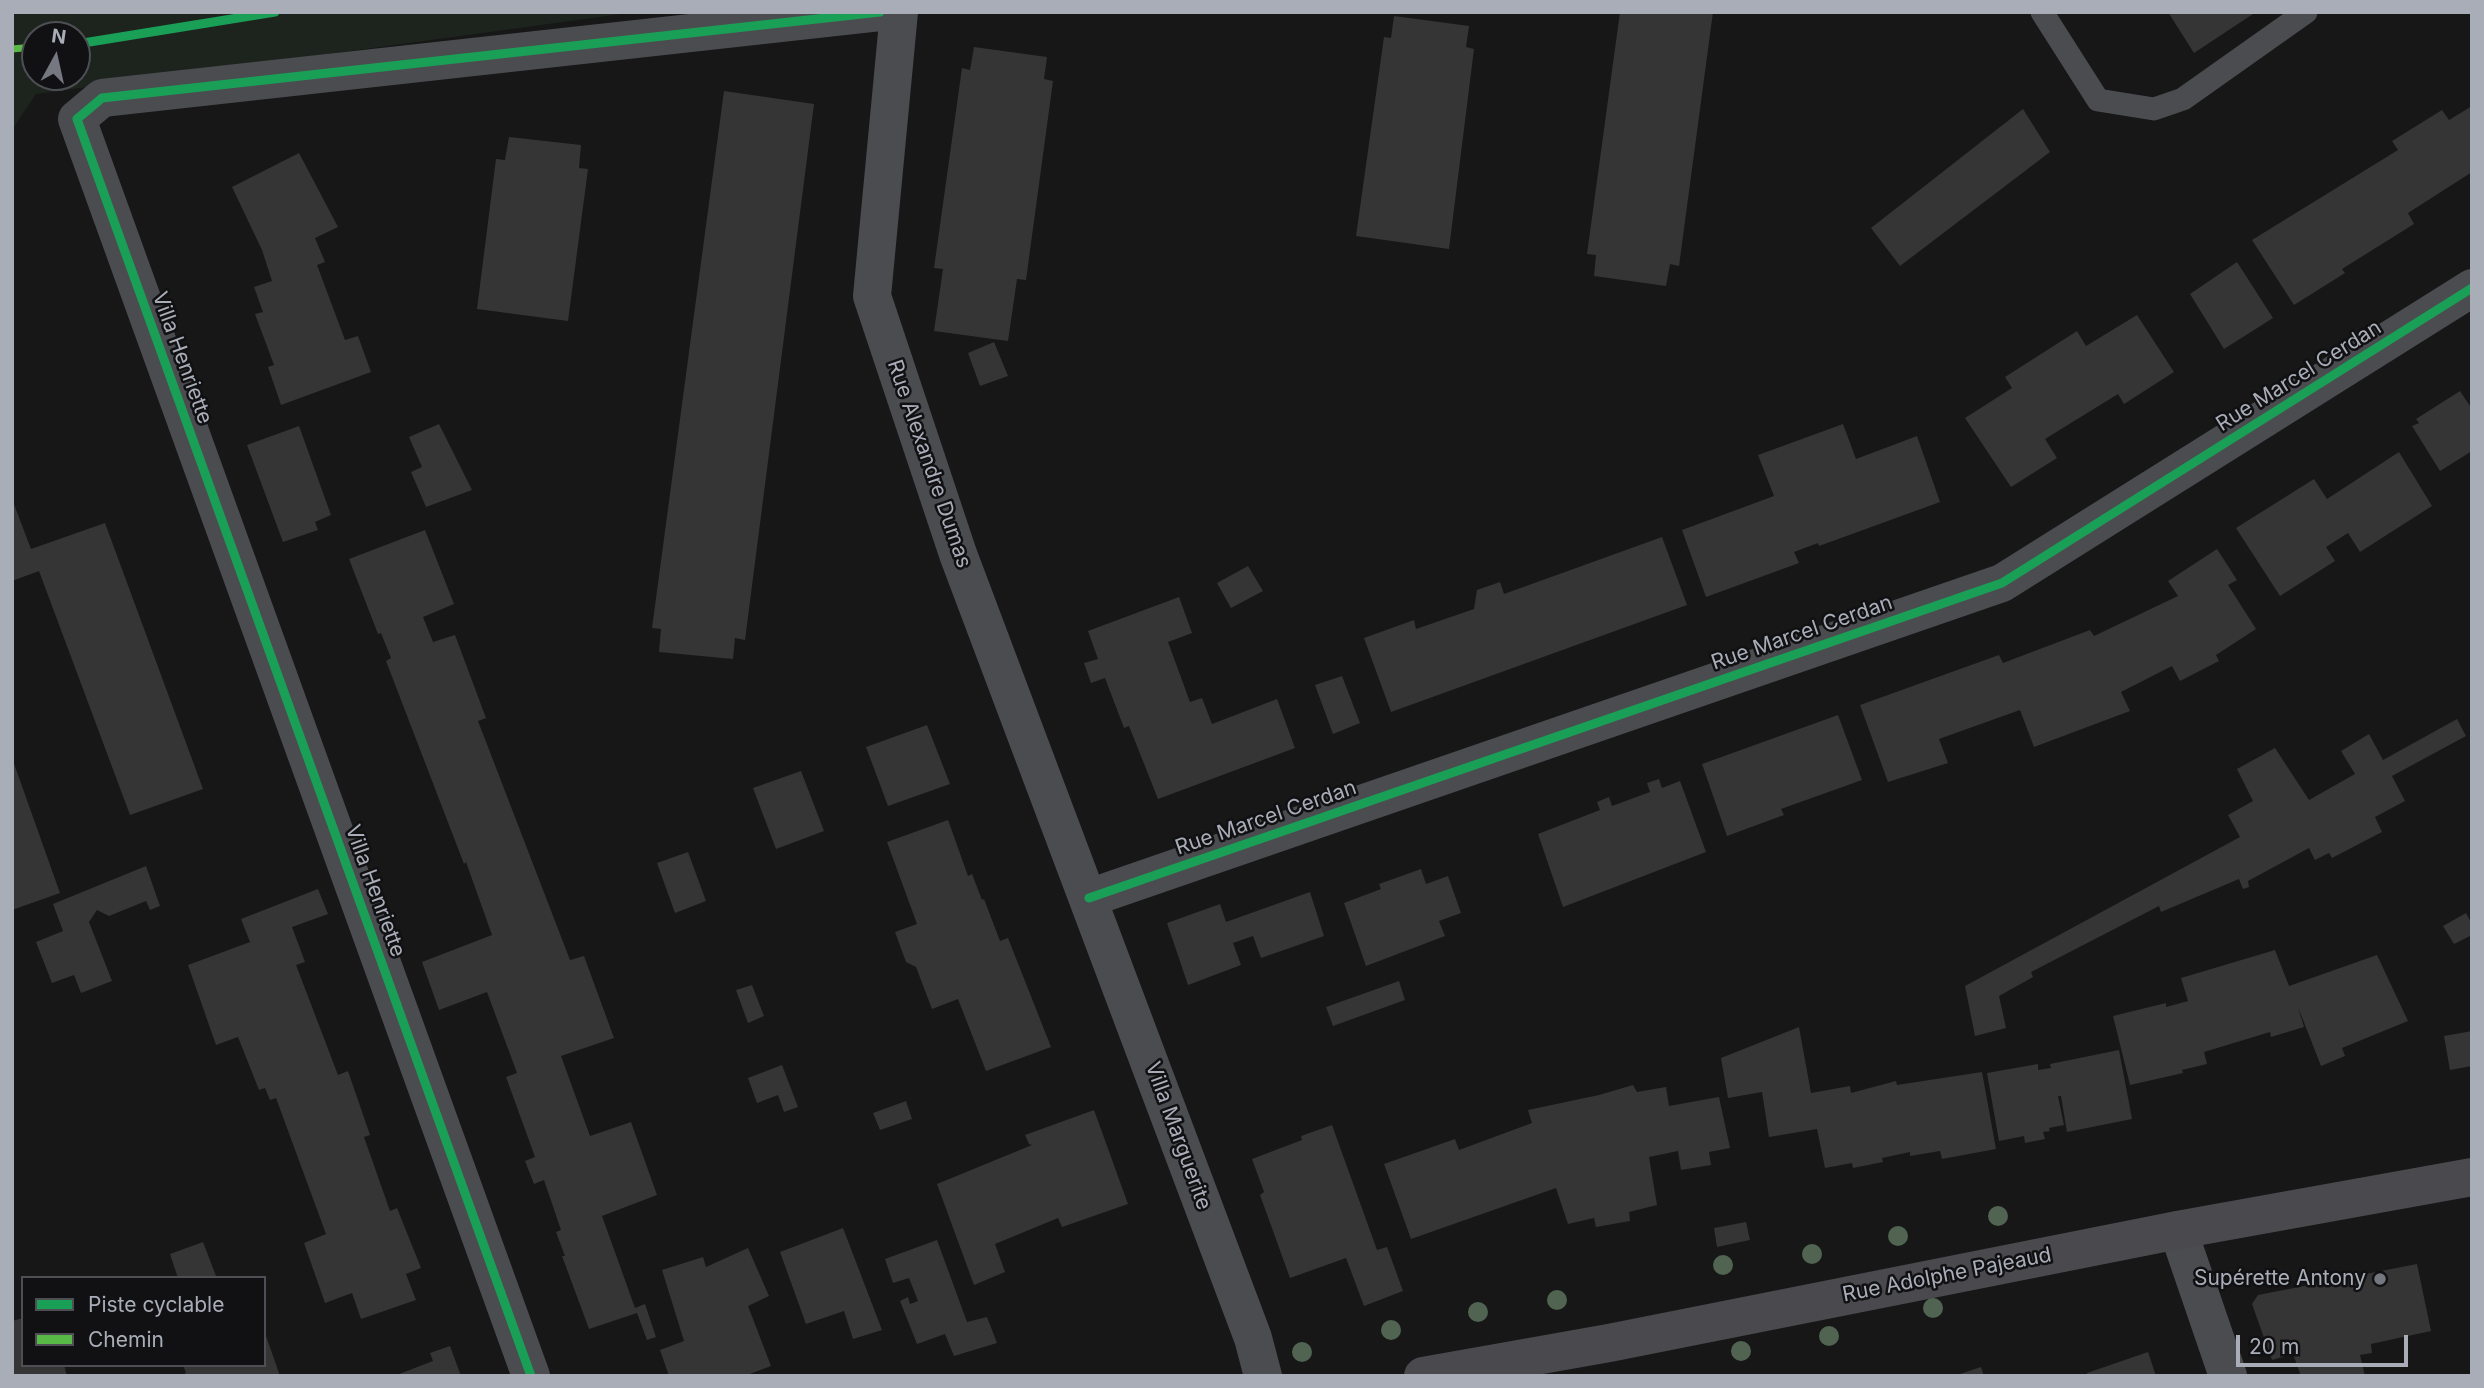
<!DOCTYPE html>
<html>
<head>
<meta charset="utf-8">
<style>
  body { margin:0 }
  #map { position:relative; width:2484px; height:1388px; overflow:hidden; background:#171717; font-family:Inter,sans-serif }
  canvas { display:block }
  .frame { position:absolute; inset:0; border:14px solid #a8adb8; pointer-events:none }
  .legend { position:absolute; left:21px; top:1276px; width:245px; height:91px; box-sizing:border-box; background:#111113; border:2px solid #4d4f55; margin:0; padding:9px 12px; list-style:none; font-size:21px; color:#a8adb8 }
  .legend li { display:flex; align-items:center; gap:14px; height:35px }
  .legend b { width:35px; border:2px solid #4d4f55 }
  .north { position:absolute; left:21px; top:21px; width:70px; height:70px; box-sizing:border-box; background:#111113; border:2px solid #4d4f55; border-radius:50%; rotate:8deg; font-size:19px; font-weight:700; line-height:28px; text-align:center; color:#a8adb8 }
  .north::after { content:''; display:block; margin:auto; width:24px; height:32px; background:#757880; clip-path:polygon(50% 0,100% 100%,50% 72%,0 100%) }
  .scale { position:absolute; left:2236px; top:1335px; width:172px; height:32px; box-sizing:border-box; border:4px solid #a8adb8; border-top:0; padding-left:9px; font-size:21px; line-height:24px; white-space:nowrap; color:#a8adb8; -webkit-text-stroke:5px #111113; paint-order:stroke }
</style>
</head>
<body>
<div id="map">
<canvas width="2484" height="1388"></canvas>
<div class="frame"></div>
<ul class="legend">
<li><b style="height:9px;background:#1a9f57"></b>Piste cyclable</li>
<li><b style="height:9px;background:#58b947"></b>Chemin</li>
</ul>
<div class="north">N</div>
<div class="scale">20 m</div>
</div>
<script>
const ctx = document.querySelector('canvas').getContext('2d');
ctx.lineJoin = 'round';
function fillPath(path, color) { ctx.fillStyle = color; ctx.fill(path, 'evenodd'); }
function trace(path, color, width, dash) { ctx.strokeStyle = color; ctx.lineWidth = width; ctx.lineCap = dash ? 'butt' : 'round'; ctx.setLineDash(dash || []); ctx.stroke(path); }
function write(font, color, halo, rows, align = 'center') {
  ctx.font = font + ' Inter,sans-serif'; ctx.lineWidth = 5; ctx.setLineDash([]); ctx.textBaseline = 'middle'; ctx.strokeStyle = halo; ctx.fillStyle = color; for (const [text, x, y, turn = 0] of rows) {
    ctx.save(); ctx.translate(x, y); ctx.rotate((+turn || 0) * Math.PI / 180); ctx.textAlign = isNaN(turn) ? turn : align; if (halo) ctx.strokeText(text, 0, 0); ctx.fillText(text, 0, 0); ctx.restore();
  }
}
const green = new Path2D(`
  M12,12H636L36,94L12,130ZM35,35H77V77H35Z`);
const building = new Path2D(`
  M1620,12H1713L1679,266L1670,264L1666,286L1594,276L1596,255L1587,254Z
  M2168,12H2256L2194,53Z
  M1394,16L1469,26L1466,47L1474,49L1449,249L1356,236L1384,37L1391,38Z
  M974,47L1047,57L1044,79L1053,81L1026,280L1017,279L1008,341L934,331L943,269L934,268L962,68L970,70Z
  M724,91L814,104L745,640L735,638L733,659L659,652L661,629L652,628Z
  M2472,106V172L2408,213L2414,224L2342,269L2345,273L2294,305L2252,240L2398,150L2392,141L2442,110L2449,120Z
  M2023,109L2050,152L1900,266L1871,228Z
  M509,137L581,145L579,168L588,169L568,321L477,309L496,159L505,160Z
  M299,153L338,227L315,238L325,262L317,265L345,340L358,336L371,372L281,405L268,367L274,365L255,314L263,312L254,287L272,281L262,250L232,187Z
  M2237,262L2273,318L2224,349L2190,294Z
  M2137,315L2174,372L2124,404L2118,394L2045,439L2057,458L2011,487L1965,418L2012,388L2005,377L2077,331L2086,346Z
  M994,342L1008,376L980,386L968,353Z
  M2460,391L2472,409V451L2440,471L2412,426L2419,423L2416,419Z
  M439,424L472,490L426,507L411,472L422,467L409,437Z
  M1843,424L1856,459L1917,436L1940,502L1819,546L1818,543L1794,552L1799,563L1706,597L1682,530L1774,496L1758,455Z
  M299,426L331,515L315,522L318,530L283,542L247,445Z
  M2399,452L2432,506L2360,552L2348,533L2326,547L2335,561L2280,596L2236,528L2314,479L2327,499Z
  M12,499L31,549L105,523L203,789L130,815L39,571L12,581Z
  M425,530L454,604L423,617L433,642L455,635L486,718L478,721L570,960L584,956L614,1038L561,1056L590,1136L631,1122L657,1195L602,1216L635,1308L645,1304L656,1337L647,1340L637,1313L589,1329L562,1256H565L556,1232L561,1230L544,1180L534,1184L525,1161L535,1157L506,1077L517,1073L487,992L439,1010L422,962L492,935L466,862L464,864L386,661L391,658L381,633L378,634L349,559Z
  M1662,537L1687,605L1391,712L1364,638L1414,620L1416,629L1474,609L1477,590L1500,582L1504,594Z
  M2217,549L2237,580L2228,585L2256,629L2216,655L2219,661L2180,681L2172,666L2121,692L2130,711L2034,747L2020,710L1939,739L1948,763L1888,782L1860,705L1999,655L2003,663L2090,630L2094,636L2178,596L2168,581Z
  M1248,566L1263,591L1231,608L1217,583Z
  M1179,597L1192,633L1168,642L1190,702L1202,698L1212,724L1277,699L1295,748L1158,799L1129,726L1124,728L1105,678L1091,683L1084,663L1098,659L1088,631Z
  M1342,676L1360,723L1333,734L1315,685Z
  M1838,715L1862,780L1781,809L1784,815L1727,836L1702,764Z
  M2457,719L2466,736L2392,776L2405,801L2375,817L2382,832L2332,858L2329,853L2315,860L2309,848L2248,881L2249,887L2243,889L2239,879L2161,912L2159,906L2031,972L2033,977L1999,996L2006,1028L1975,1036L1965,986L2240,837L2228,815L2253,801L2237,769L2275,748L2309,800L2355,774L2341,751L2369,734L2383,760Z
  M927,725L950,784L888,806L866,747Z
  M12,758L60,893L12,910Z
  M801,771L824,831L776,849L753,788Z
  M1659,779L1662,788L1680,781L1706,852L1563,907L1538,834L1600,810L1597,802L1609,797L1612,806L1650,792L1647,783Z
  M948,820L968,876L972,874L982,900L984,899L1000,941L1008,938L1051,1047L986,1071L958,999L932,1009L916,967L906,962L895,932L917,924L887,842Z
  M688,852L706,901L675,913L657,863Z
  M146,866L160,906L150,910L146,901L109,916L97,910L89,922L112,981L81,993L74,975L52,983L36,942L63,931L53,904Z
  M1421,869L1426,884L1448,876L1461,913L1439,921L1445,936L1366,966L1344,903L1381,889L1379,884Z
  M318,889L328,914L292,927L305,962L296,965L338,1075L348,1071L370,1135L364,1137L390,1211L397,1208L421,1268L406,1274L416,1300L361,1319L352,1293L325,1303L304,1243L326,1234L276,1098L270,1100L265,1088L259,1090L238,1037L216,1045L188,965L250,942L241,919Z
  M1310,892L1324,936L1261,958L1253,936L1233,943L1241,965L1188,985L1167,923L1220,904L1226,922Z
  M2466,913L2472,924V935L2454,944L2443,926Z
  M2275,950L2289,986L2377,955L2408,1021L2342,1048L2345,1056L2321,1066L2298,1007L2304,1027L2271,1037L2270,1032L2204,1052L2207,1064L2182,1070L2183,1073L2130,1085L2113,1016L2166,1003V1007L2188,1001L2181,978Z
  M1399,981L1405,1000L1333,1026L1326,1007Z
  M752,985L764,1016L748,1023L736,990Z
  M1799,1027L1811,1093L1850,1086L1851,1093L1896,1081L1897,1085L1982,1072L1996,1149L1942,1159L1940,1151L1910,1156V1152L1882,1158L1883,1162L1853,1168L1852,1163L1825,1168L1817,1129L1769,1137L1762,1092L1728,1098L1721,1058Z
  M2472,1031V1066L2450,1070L2444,1036Z
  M2119,1050L2132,1119L2067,1132L2061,1096H2058L2064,1125L2049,1128L2050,1131L2043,1132L2045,1139L2025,1143L2024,1136L1999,1141L1987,1073L2038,1064V1070L2051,1068L2050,1064Z
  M782,1065L798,1107L784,1112L778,1095L757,1103L748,1078Z
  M1633,1085L1637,1092L1666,1087L1669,1106L1719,1097L1730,1148L1709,1152L1711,1165L1681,1170L1678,1151L1649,1157L1657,1205L1629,1212L1630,1221L1596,1227L1594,1218L1568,1224L1556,1188L1411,1239L1384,1164L1455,1139L1459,1150L1532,1123L1528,1110L1599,1095Z
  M906,1101L912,1119L880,1130L873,1113Z
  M1094,1110L1128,1204L1062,1227L1058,1218L995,1244L1005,1272L974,1285L937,1184L1032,1145L1029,1144L1025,1135Z
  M1332,1125L1377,1250L1387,1247L1403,1291L1364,1306L1346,1258L1290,1278L1260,1195L1264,1192L1252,1159L1302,1140L1301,1136Z
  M1746,1222L1750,1240L1717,1247L1714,1228Z
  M843,1228L882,1330L853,1339L844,1311L806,1324L780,1252Z
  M937,1240L967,1322L987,1317L997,1343L954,1356L945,1334L917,1344L900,1301L908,1297L910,1304L918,1301L909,1278L893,1283L885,1259Z
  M203,1242L216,1276L210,1278H178L170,1254Z
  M748,1248L769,1296L748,1306L771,1366L750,1374L751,1376H669L660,1350L684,1341L662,1270L703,1257L706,1267Z
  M2417,1264L2431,1331L2371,1344L2372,1353L2360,1355L2365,1376H2301L2293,1354L2272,1360L2252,1304L2258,1295Z
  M23,1318V1365H64L67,1376H12V1321Z
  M265,1333L280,1376H180L186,1373L183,1365H264Z
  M450,1346L461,1376H394L433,1361L430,1353Z
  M2148,1352L2156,1376H2088L2087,1373Z
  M1981,1367L1984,1376H1957V1375Z`);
const service = new Path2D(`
  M2042,12L2098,100L2154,109L2183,99L2306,12`);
const minor = new Path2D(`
  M899,12L872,296L958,554L1253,1338L1263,1376
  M1089,898L2002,583L2472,288
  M2178,1230L2228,1376
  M531,1376L77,119L102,98L880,12`);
const secondary = new Path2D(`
  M1423,1376L1609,1343L2178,1230L2472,1177`);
const quiet = new Path2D(`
  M12,49L35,47`);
const cycleway = new Path2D(`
  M77,44L275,12
  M1089,898L2002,583L2472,288
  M531,1376L77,119L102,98L880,12`);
const trees = [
  [1998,1216],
  [1898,1236],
  [1812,1254],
  [1723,1265],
  [1557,1300],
  [1933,1308],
  [1478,1312],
  [1391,1330],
  [1829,1336],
  [1741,1351],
  [1302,1352]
];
const markers = [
  [2380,1279,7,"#757880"]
];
const streetNames = [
  ["Villa Henriette",182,358,70],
  ["Rue Marcel Cerdan",2299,376,-32],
  ["Rue Alexandre Dumas",929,464,71],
  ["Rue Marcel Cerdan",1802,633,-19],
  ["Rue Marcel Cerdan",1266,818,-19],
  ["Villa Henriette",375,891,70],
  ["Villa Marguerite",1178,1136,70],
  ["Rue Adolphe Pajeaud",1947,1275,-11]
];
const poiNames = [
  ["Supérette Antony",2366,1279]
];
fillPath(green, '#1d241e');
fillPath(building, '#353536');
trace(service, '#4b4c50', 23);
trace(minor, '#4b4c50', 38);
trace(secondary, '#4a4a4e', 38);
trace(quiet, '#58b947', 7, [14, 7]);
trace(cycleway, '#1a9f57', 9);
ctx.fillStyle = '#506451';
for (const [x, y] of trees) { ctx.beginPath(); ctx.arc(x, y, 10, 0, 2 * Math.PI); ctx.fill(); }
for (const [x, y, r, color] of markers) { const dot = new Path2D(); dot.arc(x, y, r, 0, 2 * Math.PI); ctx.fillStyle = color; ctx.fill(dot); trace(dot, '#111113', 2.5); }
write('21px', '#a8adb8', '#111113', streetNames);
write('21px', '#a8adb8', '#111113', poiNames, 'right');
</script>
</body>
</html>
